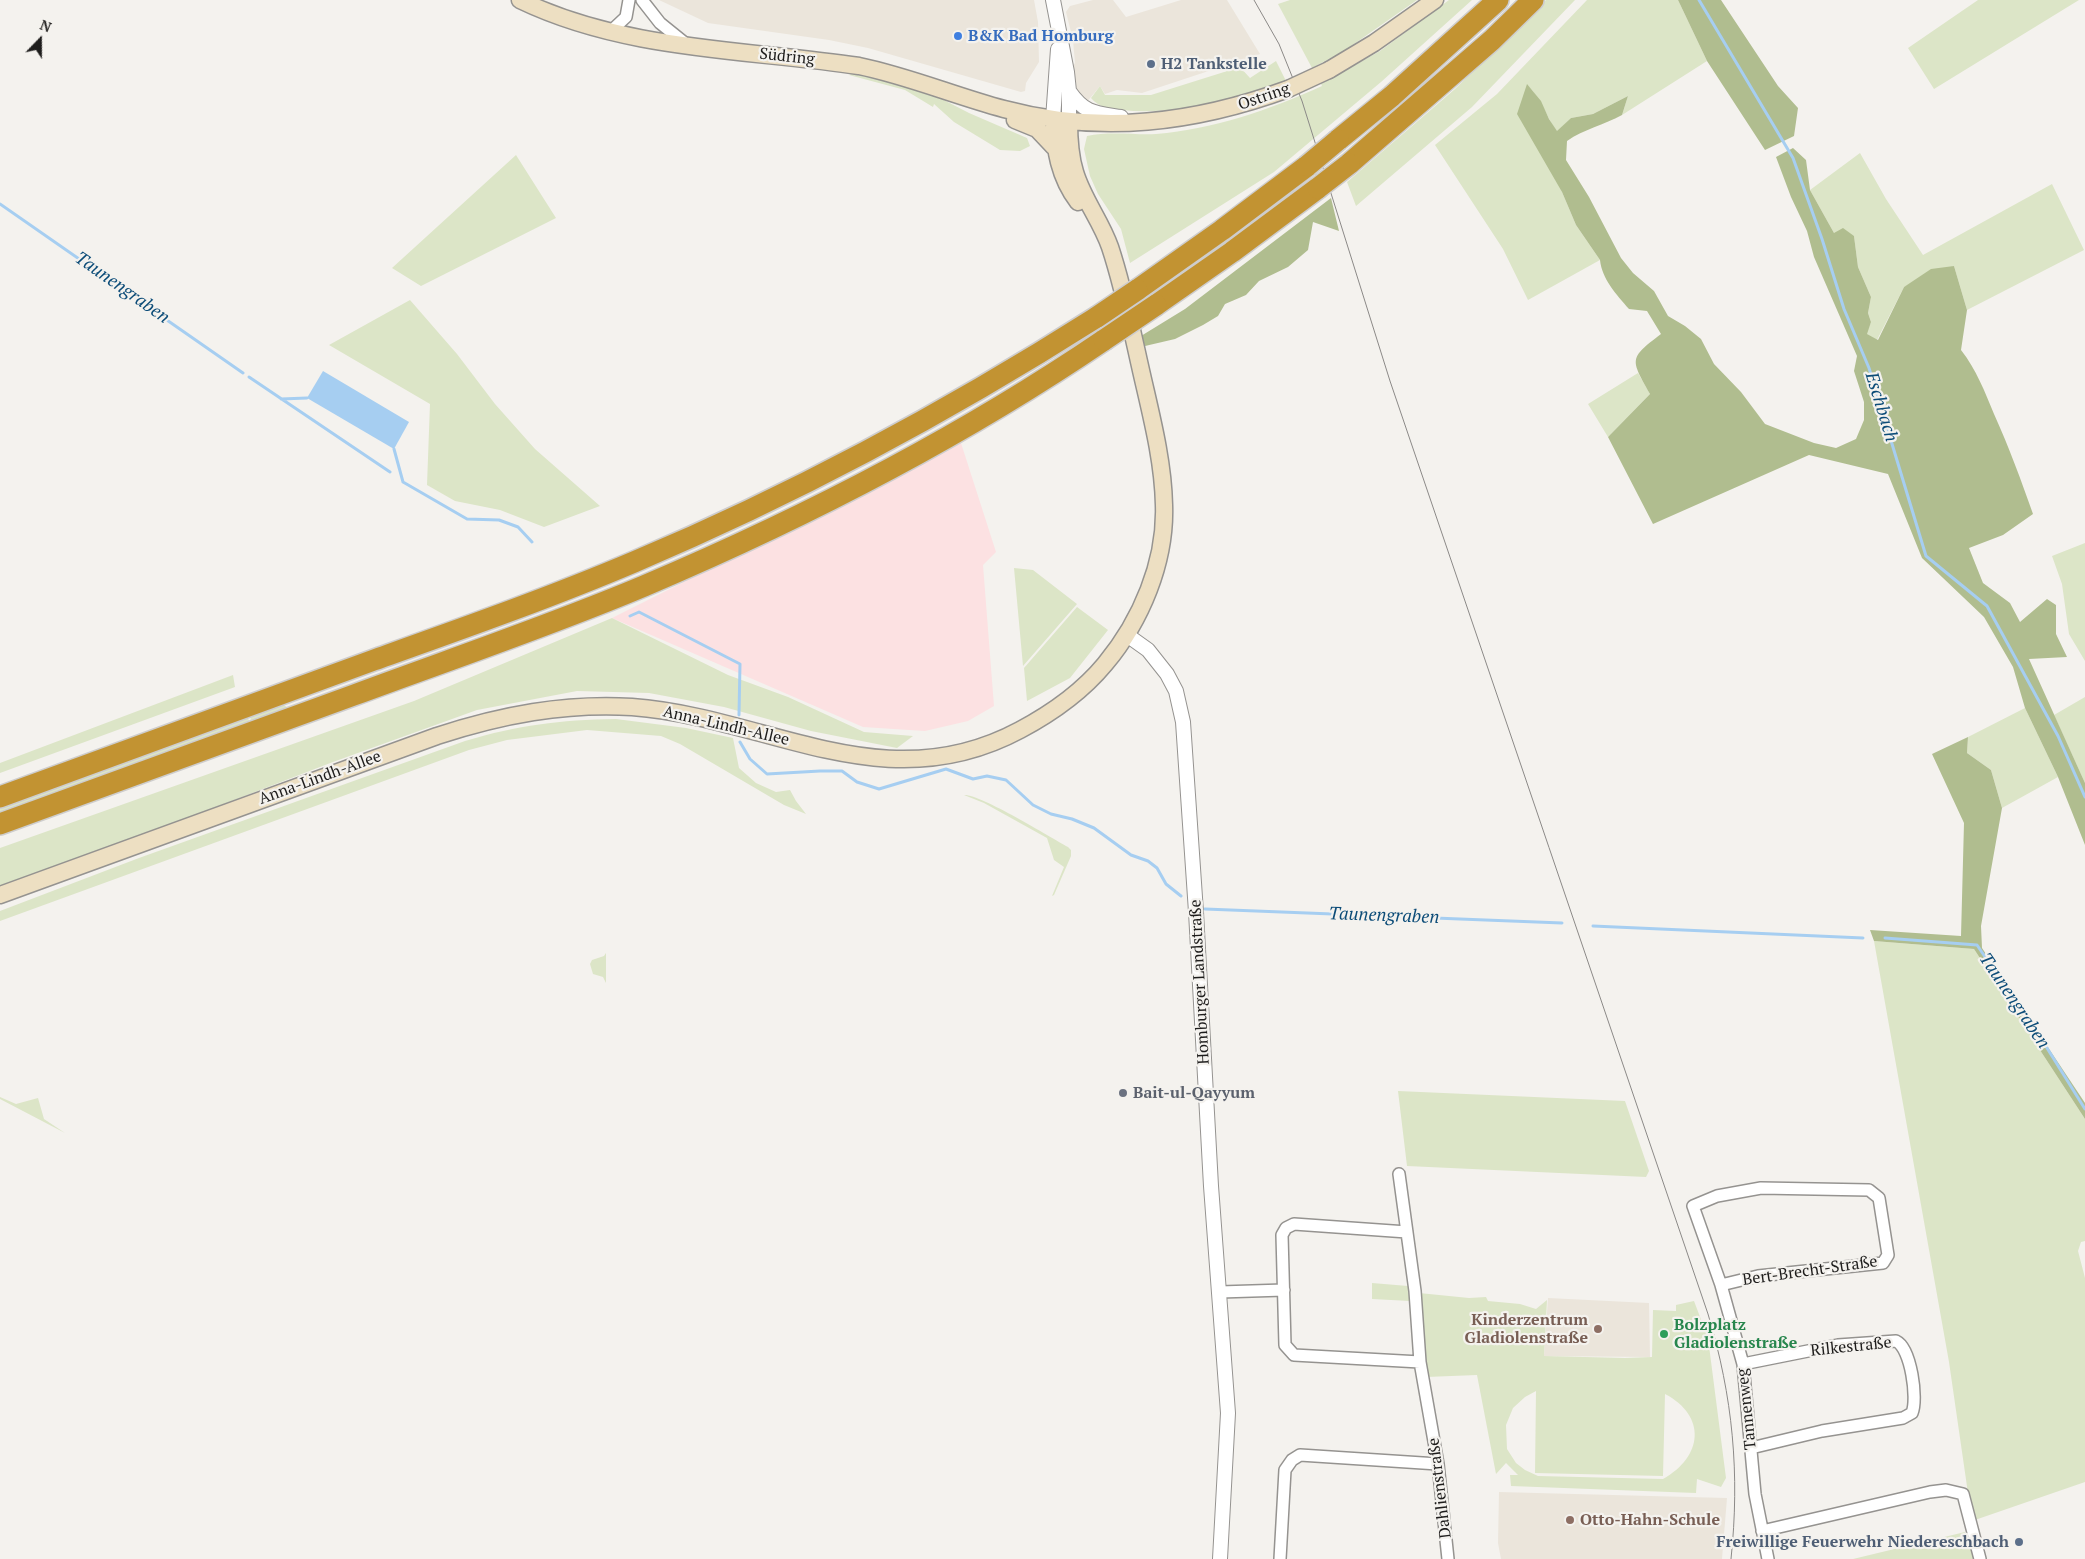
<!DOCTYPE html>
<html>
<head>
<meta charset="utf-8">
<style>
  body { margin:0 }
  #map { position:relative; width:2085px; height:1559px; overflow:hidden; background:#f4f2ee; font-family:"PT Serif",serif }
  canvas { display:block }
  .north { position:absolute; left:15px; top:15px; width:50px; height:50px; -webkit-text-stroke:4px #f4f2ee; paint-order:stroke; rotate:22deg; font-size:14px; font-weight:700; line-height:20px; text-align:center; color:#1e1d1c }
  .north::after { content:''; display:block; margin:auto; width:18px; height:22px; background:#1e1d1c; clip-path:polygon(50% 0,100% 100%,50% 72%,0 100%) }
</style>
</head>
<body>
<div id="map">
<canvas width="2085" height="1559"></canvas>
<div class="north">N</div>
</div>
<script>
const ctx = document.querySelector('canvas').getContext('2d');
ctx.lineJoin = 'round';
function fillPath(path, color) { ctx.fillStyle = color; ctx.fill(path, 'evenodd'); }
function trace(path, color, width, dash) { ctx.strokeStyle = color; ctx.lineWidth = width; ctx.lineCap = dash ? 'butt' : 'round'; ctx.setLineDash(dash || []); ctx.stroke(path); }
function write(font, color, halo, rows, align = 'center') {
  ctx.font = font + ' "PT Serif",serif'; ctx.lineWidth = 4.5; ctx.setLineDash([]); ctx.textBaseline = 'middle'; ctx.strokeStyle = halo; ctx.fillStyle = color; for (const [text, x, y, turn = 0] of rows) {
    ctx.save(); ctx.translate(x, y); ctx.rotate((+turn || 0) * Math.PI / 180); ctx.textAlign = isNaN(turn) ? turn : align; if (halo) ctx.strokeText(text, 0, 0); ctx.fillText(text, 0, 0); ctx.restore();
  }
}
const built = new Path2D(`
  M659,0H1034L1038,22L1039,62L1026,83L1025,91L1021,92L868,48L829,40L708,23Z
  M1093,0H1113L1126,17L1181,0H1227L1260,54L1142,93L1117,90L1105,94L1100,86L1086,103L1077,91L1072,68L1075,63L1073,40L1066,12L1070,6Z
  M1548,1298L1649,1303L1650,1357L1544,1356Z
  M1499,1492L1727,1498L1722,1559H1501L1498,1543Z`);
const industrial = new Path2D(`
  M961,443L996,552L983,565L994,706L968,721L925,731L863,727L612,618Z`);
const green = new Path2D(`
  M1290,0H1417L1344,51L1312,68L1278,4Z
  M1449,0H1472L1381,82L1274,172L1130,263L1121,229L1098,194L1090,176L1084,149L1087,136C1109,131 1133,135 1156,134C1214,129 1269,110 1322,86L1321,84L1380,51Z
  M1546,0H1575L1472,107L1356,206L1347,182L1455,89Z
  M1587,0H1678L1707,61L1622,115L1628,96L1593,114L1571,118L1557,132C1546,116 1541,98 1527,85L1562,192L1576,225L1600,260L1528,300L1503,249L1435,145L1497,94Z
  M1978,0H2079L1934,89L1908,48Z
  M1276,61L1287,83C1233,98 1179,116 1122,110C1110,108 1099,108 1091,98L1100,86L1105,95H1151L1240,67L1250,78Z
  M857,71L936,96L969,113L1027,138L1030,146L1020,151L1000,150L954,122L934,104L933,107L905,90L849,75Z
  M1860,153L1886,199L1923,255L2052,184L2084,250L1967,310L1954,266L1904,287L1877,340L1866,334L1871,322L1868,313L1871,297L1858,267L1854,236L1834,233L1810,190Z
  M516,155L556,218L421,286L392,268Z
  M410,300L457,354L495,404L535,449L600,506L544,527L500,510L455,501L427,485L430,404L329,345Z
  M1638,373L1650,394L1608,437L1588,404Z
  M2085,543V661L2069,634L2062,584L2052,556Z
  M1014,568L1033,570L1077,604L1023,666Z
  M1077,607L1108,630L1070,678L1027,701L1024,668Z
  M612,618L728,675L788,697L864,732L913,736L897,748L811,731L724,707L649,693L577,691L477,710L333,762L0,890V848L414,701Z
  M233,675L235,687L0,773V763Z
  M2085,697V783L2054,715Z
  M284,705L288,708L0,814V809L247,718L250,721L251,717Z
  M2025,708L2058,777L2002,808L1991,770L1967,753L1968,737Z
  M616,719L686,728L733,738L739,768L756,783L776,792L790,790L796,801L806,814L784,805L680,744L661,736L587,730L507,740L469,750L0,921V911L139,858L465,741C519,725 559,720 616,719Z
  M964,795C980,794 1050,837 1068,847L1071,850V856L1054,895L1052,896L1064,867L1054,860L1047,838L984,803Z
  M1874,941L1974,949L2085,1119V1241L2081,1242L2078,1251L2085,1278V1482L1972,1521L1949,1362Z
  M606,953V983L603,977L593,974L590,964L592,960L604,956Z
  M1398,1091L1625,1101L1649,1171L1646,1177L1407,1166Z
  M0,1097L16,1104L38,1098L44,1119L65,1133L0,1099Z
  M1372,1283L1408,1286L1410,1301L1372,1299Z
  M1419,1293L1469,1298L1486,1297L1488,1301L1520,1304L1536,1309L1547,1300L1544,1356L1625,1358L1652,1357L1653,1310L1676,1311V1305L1694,1301L1708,1338L1726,1478L1721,1487L1697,1479L1696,1493L1511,1486L1510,1475H1518L1506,1463L1496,1474L1477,1375L1426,1377ZM1536,1391L1535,1473L1663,1476L1665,1394C1707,1416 1703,1457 1663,1479L1538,1476L1525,1470L1516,1463L1507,1449L1506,1425L1513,1408L1525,1397Z
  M1965,1532L1974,1559H1853Z`);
const forest = new Path2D(`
  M1678,0H1721L1778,86L1798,108L1794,136L1765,150L1707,61Z
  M1527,84L1541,101L1549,119L1557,131L1571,118L1593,114L1628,96L1622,115C1604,125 1584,129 1567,141L1566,160L1589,197L1621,258L1633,273L1654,291L1668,316L1685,326L1701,339L1714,364L1741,392L1765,424L1814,443L1836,448L1856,439L1864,420V402L1854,371L1857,356L1814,257L1807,231L1791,197L1776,157L1793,148L1806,160L1810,190L1834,233L1843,228L1854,236L1858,267L1871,297L1868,313L1871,322L1867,334L1878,340L1904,287L1931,269L1954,266L1967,310L1961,350C1976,369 1985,392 1994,414C2009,447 2021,480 2033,514L2003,535L1969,548L1983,583L2010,603L2020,622L2047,599L2056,605V634L2067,657L2029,659L2085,783V845L2058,777L2025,708L2013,667L1984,617L1922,558L1888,474L1809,455L1653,524L1608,437L1650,394C1631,359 1628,359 1661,334L1647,311L1629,309C1616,294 1602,279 1600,260L1576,225L1562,192L1517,114Z
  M1331,198L1339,231L1313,222L1308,250L1288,267L1259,281L1246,295L1225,304L1218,316L1203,325L1175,339L1145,346L1141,336L1185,309Z
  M1968,737L1967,753L1991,770L2002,808L1981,926L1982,948L2085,1103V1119L1974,949L1874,941L1870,930L1961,936L1964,823L1932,754Z`);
const water = new Path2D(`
  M323,371L409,422L394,449L307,398Z`);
const stream = new Path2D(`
  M1699,0L1793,158L1822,239L1844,309L1869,368L1926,556L1987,606L2058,736L2085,797
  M0,204L243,373
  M249,377L390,472
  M281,399L307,398
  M394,449L403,482L467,519L499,520L518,527L532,542
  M630,616L639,612L740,664L739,715
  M740,742L750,759L767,774L820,771H842L857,782L879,789L946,769L973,779L987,776L1006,780L1033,805L1051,814L1072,819L1094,828L1131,855L1148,861L1157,868L1166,884L1181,896
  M1205,909L1562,923
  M1593,926L1863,938
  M1885,938L1977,945L2047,1048L2085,1109`);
const minor = new Path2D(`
  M642,0L660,23L686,44
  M610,32L626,17L629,0
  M1399,1174L1415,1291L1420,1362L1438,1464L1448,1559
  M1407,1232L1294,1224L1286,1228L1282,1235L1285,1345L1294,1355L1420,1362
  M1721,1285L1758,1276L1883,1263L1888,1255L1879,1198L1869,1190L1761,1188L1717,1196L1693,1206L1721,1285L1743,1364L1755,1494L1768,1559
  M1220,1292L1284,1290
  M1743,1364L1838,1345L1896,1341C1911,1348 1918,1399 1912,1413L1903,1418L1822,1431L1751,1448
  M1762,1531L1930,1492L1946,1490L1963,1494L1980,1559
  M1280,1559L1285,1470L1292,1460L1300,1455L1438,1464`);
const tertiary = new Path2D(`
  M1053,0L1067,72L1069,91V121
  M1069,91C1085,114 1095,113 1121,117
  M1053,119L1058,49
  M1127,635L1148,650L1167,674L1176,691L1183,722L1196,912L1211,1186L1228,1413L1220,1559`);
const secondary = new Path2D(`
  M520,0C626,51 745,49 859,66C908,76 955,96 1004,109C1101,135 1195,123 1288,89
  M1329,70L1374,43L1435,0
  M1053,119C1055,150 1059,177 1078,202
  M1015,120L1037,129L1054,147
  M0,895L437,736C501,715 564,703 632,707C768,717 884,803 1020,730C1052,713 1081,693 1105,664C1141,621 1166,562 1164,505C1163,458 1150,411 1140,366C1131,326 1123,286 1110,247C1101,221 1083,199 1075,172C1070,156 1069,138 1069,121`);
const motorway = new Path2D(`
  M1338,140L1392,96L1498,0
  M1349,164L1492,40L1533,0
  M1137,290L1222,230L1307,166
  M1156,305L1232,252L1318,188
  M0,797C125,751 249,706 374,660C461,629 549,598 634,562C795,494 949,411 1097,317
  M0,824C118,781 236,738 354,695C451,659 549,626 644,586C804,518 960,438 1104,340`);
const tram = new Path2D(`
  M1254,0L1279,44L1302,101L1390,381L1708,1314C1733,1397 1740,1474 1731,1559`);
const secondaryBridge = new Path2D(`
  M1288,89L1329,70`);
const motorwayBridge = new Path2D(`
  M1307,166L1338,140
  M1318,188L1349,164
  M1097,317L1137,290
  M1104,340L1156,305`);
const markers = [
  [958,36,5,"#3f7fe0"],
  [1151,64,5,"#5c6f8a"],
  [1123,1093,5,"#6b7280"],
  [1598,1329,5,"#8d6e63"],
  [1664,1334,5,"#2e9e5b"],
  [1570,1520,5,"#8d6e63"],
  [2019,1542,5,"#5c6f8a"]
];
const shopNames = [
  ["B&K Bad Homburg",968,36]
];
const streetNames = [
  ["Südring",787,57,6],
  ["Ostring",1264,97,-19],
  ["Anna-Lindh-Allee",726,726,13],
  ["Anna-Lindh-Allee",320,778,-20],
  ["Homburger Landstraße",1200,982,-93],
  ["Bert-Brecht-Straße",1810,1271,-8],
  ["Rilkestraße",1851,1347,-6],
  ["Tannenweg",1747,1409,-96],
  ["Dahlienstraße",1440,1488,-97]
];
const serviceNames = [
  ["H2 Tankstelle",1161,64],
  ["Freiwillige Feuerwehr Niedereschbach",2009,1542,"right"]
];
const worshipNames = [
  ["Bait-ul-Qayyum",1133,1093]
];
const educationNames = [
  ["Kinderzentrum",1588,1320],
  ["Gladiolenstraße",1588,1338],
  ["Otto-Hahn-Schule",1580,1520,"left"]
];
const leisureNames = [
  ["Bolzplatz",1674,1325],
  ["Gladiolenstraße",1674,1343]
];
const waterNames = [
  ["Taunengraben",122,288,35],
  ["Eschbach",1881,407,73],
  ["Taunengraben",1384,916,2],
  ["Taunengraben",2014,1001,56]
];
fillPath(built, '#ebe5db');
fillPath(industrial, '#fce1e2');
fillPath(green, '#dce5c7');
fillPath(forest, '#b0bd8f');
fillPath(water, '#a6cef1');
trace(stream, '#a6cef1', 3);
trace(minor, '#959390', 14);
trace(tertiary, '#959390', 16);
trace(secondary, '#959390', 19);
trace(motorway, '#cecdcd', 24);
trace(minor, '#fff', 11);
trace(tertiary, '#fff', 14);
trace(secondary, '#eddfc2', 16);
trace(motorway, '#c29332', 21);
trace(tram, '#8b8987', 1);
trace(secondaryBridge, '#959390', 19, []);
trace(motorwayBridge, '#cecdcd', 24, []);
trace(secondaryBridge, '#eddfc2', 16);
trace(motorwayBridge, '#c29332', 21);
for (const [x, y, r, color] of markers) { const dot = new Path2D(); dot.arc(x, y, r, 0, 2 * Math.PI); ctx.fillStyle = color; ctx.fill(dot); trace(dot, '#f4f2ee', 2); }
write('bold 16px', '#366cbe', '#f4f2ee', shopNames, 'left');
write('16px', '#1e1d1c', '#f4f2ee', streetNames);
write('bold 16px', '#4e5e75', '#f4f2ee', serviceNames, 'left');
write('bold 16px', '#5b616d', '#f4f2ee', worshipNames, 'left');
write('bold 16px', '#785e54', '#f4f2ee', educationNames, 'right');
write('bold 16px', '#27864d', '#f4f2ee', leisureNames, 'left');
write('italic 18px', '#0c4c78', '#f4f2ee', waterNames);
</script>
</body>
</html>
